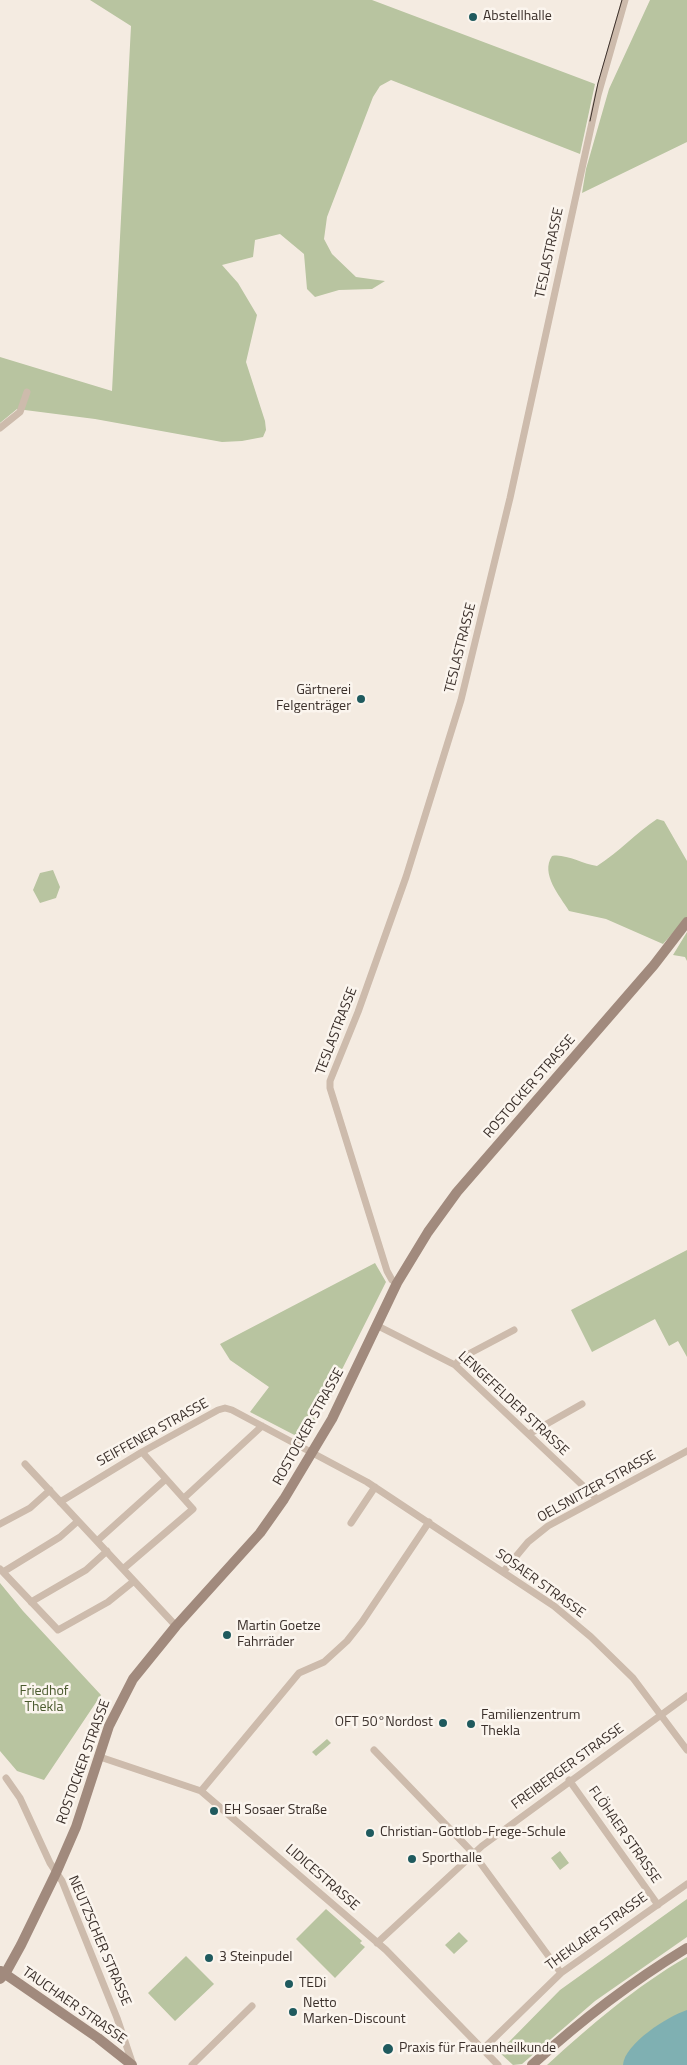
<!DOCTYPE html>
<html>
<head>
<meta charset="utf-8">
<style>
  body { margin:0 }
  canvas { display:block; background:#f4ebe1 }
</style>
</head>
<body>
<canvas width="687" height="2065"></canvas>
<script>
const ctx = document.querySelector('canvas').getContext('2d');
ctx.lineJoin = 'round';
function fillPath(path, color) { ctx.fillStyle = color; ctx.fill(path, 'evenodd'); }
function trace(path, color, width, dash) { ctx.strokeStyle = color; ctx.lineWidth = width; ctx.lineCap = dash ? 'butt' : 'round'; ctx.setLineDash(dash || []); ctx.stroke(path); }
function write(font, color, halo, rows, align = 'center') {
  ctx.font = font + ' "Titillium Web",sans-serif'; ctx.lineWidth = 5; ctx.setLineDash([]); ctx.textBaseline = 'middle'; ctx.strokeStyle = halo; ctx.fillStyle = color; for (const [text, x, y, turn = 0] of rows) {
    ctx.save(); ctx.translate(x, y); ctx.rotate((+turn || 0) * Math.PI / 180); ctx.textAlign = isNaN(turn) ? turn : align; if (halo) ctx.strokeText(text, 0, 0); ctx.fillText(text, 0, 0); ctx.restore();
  }
}
const green = new Path2D(`
  M90,0H372L595,84L580,154L391,80L380,86L373,97L327,217L324,239L332,254L356,277L385,281L372,289L339,290L315,297L307,289L304,254L280,234L255,240L253,257L222,265L238,283L257,315L246,362L265,421L266,430L263,437L242,441L222,442L95,419L17,409L0,423V357L112,391L131,26Z
  M650,0H687V142L582,193L586,169L609,89Z
  M657,819L664,821L687,861V917L663,944L606,919L569,911C560,896 540,874 552,856C564,853 583,864 597,866C619,852 636,833 657,819Z
  M53,870L60,887L56,898L40,903L33,890L40,873Z
  M687,932V961L685,957L673,955Z
  M687,1250V1357L678,1341L669,1346L655,1319L592,1352L571,1310Z
  M375,1263L386,1282L306,1441L250,1412L269,1387L230,1360L220,1344Z
  M0,1583L23,1611L101,1695L44,1780L17,1771L0,1751Z
  M327,1739L331,1743L316,1756L312,1752Z
  M560,1851L569,1863L560,1870L551,1858Z
  M687,1899V1937L595,2001L522,2064L513,2065L499,2052L560,1990Z
  M326,1909L362,1941L360,1943L365,1947L335,1978L296,1939Z
  M459,1932L468,1941L454,1954L445,1945Z
  M186,1956L214,1984L175,2021L148,1993Z
  M687,1957V2065H547C590,2026 636,1986 687,1957Z`);
const water = new Path2D(`
  M687,2010V2065H623C624,2044 668,2016 687,2010Z`);
const street = new Path2D(`
  M0,428L20,412L27,392
  M397,1283L392,1280L387,1271L330,1088V1081L358,1012L406,877L461,700L510,498L598,95L625,0
  M378,1326L455,1365L597,1499
  M455,1365L461,1358L514,1330
  M529,1434L582,1404
  M25,1464L176,1626
  M184,1498L262,1426
  M60,1502L142,1452L218,1410L225,1408L232,1410L367,1482L554,1606L591,1637L633,1678L687,1750
  M351,1523L375,1487
  M0,1524L30,1508L50,1490
  M97,1541L166,1479
  M0,1569L58,1630L108,1602L134,1581
  M123,1569L193,1509L142,1452
  M3,1572L60,1537L78,1521
  M503,1572L528,1542L548,1526L687,1451
  M31,1602L86,1570L107,1551
  M374,1750L473,1853L561,1973
  M100,1757L201,1791L386,1950L498,2065
  M6,1778L20,1798L50,1863L62,1881L117,2018L133,2065
  M569,1780L658,1905
  M201,1791L299,1673L324,1662L347,1641L362,1622L429,1522
  M377,1943L482,1846L687,1696
  M483,2049L561,1973L687,1884
  M192,2065L252,2006`);
const secondary = new Path2D(`
  M1,1971L98,2038L132,2065
  M0,1979L5,1974L21,1945L56,1873L76,1827L109,1726L133,1679L176,1626L260,1533L284,1499L332,1419L397,1283L428,1232L457,1192L654,965L687,922
  M532,2065C580,2021 631,1982 687,1948`);
const tram = new Path2D(`
  M590,121L598,83L622,0`);
const markers = [
  [473,17,5,"#1f5a5e"],
  [361,699,5,"#1f5a5e"],
  [227,1635,5,"#1f5a5e"],
  [443,1723,5,"#1f5a5e"],
  [471,1724,5,"#1f5a5e"],
  [214,1811,5,"#1f5a5e"],
  [370,1833,5,"#1f5a5e"],
  [412,1859,5,"#1f5a5e"],
  [209,1958,5,"#1f5a5e"],
  [289,1984,5,"#1f5a5e"],
  [293,2012,5,"#1f5a5e"],
  [388,2049,6,"#1f5a5e"]
];
const poiNames = [
  ["Abstellhalle",483,17],
  ["Gärtnerei",351,691,"right"],
  ["Felgenträger",351,707,"right"],
  ["Martin Goetze",237,1627],
  ["Fahrräder",237,1643],
  ["Familienzentrum",481,1716],
  ["Thekla",481,1732],
  ["OFT 50°Nordost",433,1723,"right"],
  ["EH Sosaer Straße",224,1811],
  ["Christian-Gottlob-Frege-Schule",380,1833],
  ["Sporthalle",422,1859],
  ["3 Steinpudel",219,1958],
  ["TEDi",299,1984],
  ["Netto",303,2004],
  ["Marken-Discount",303,2020],
  ["Praxis für Frauenheilkunde",399,2049]
];
const streetNames = [
  ["TESLASTRASSE",550,253,-78],
  ["TESLASTRASSE",461,648,-76],
  ["TESLASTRASSE",337,1031,-69],
  ["ROSTOCKER STRASSE",530,1087,-49],
  ["LENGEFELDER STRASSE",513,1404,43],
  ["ROSTOCKER STRASSE",309,1427,-61],
  ["SEIFFENER STRASSE",153,1433,-29],
  ["OELSNITZER STRASSE",597,1487,-29],
  ["SOSAER STRASSE",540,1584,36],
  ["ROSTOCKER STRASSE",84,1762,-70],
  ["FREIBERGER STRASSE",568,1767,-36],
  ["FLÖHAER STRASSE",624,1835,55],
  ["LIDICESTRASSE",322,1878,41],
  ["THEKLAER STRASSE",597,1932,-36],
  ["NEUTZSCHER STRASSE",99,1941,67],
  ["TAUCHAER STRASSE",74,2006,35]
];
const parkNames = [
  ["Friedhof",44,1692],
  ["Thekla",44,1708]
];
fillPath(green, '#b8c4a0');
fillPath(water, '#7fb0b2');
trace(street, '#cdbbac', 7);
trace(secondary, '#a18a7d', 10);
trace(tram, '#3b302b', 1);
for (const [x, y, r, color] of markers) { const dot = new Path2D(); dot.arc(x, y, r, 0, 2 * Math.PI); ctx.fillStyle = color; ctx.fill(dot); trace(dot, '#fbf5ee', 2); }
write('14px', '#3b302b', '#fbf5ee', poiNames, 'left');
write('14px', '#3b302b', '#fbf5ee', streetNames);
write('14px', '#4a5a2e', '#fbf5ee', parkNames);
</script>
</body>
</html>
